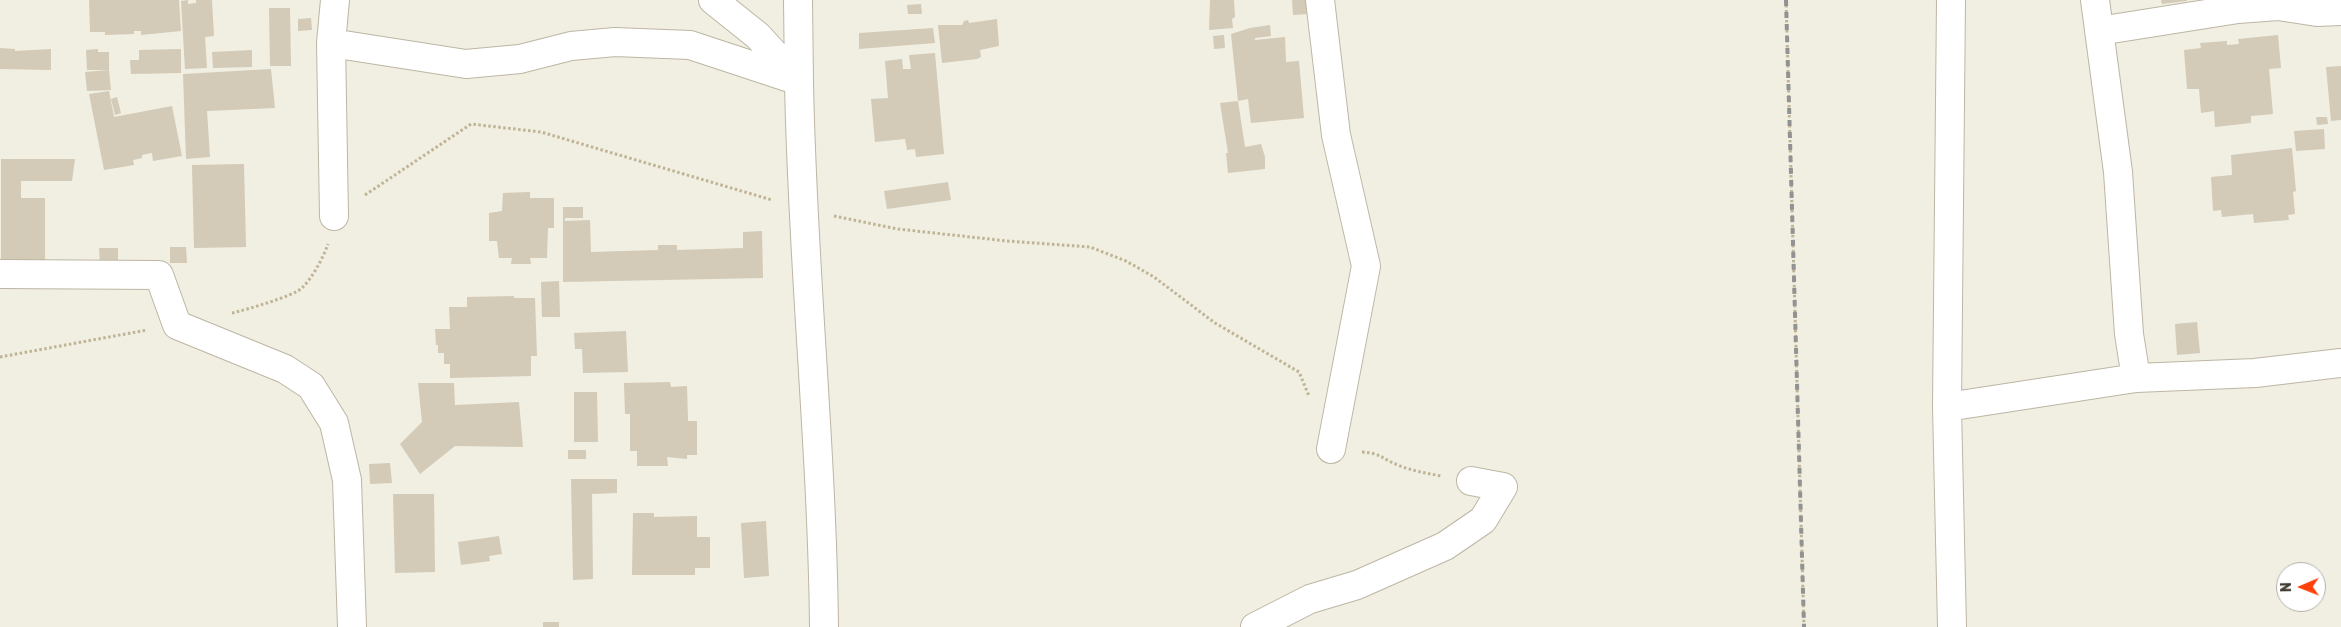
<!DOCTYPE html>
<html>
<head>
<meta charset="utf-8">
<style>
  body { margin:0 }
  #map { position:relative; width:2341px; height:627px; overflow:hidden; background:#f1eee2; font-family:Rubik,sans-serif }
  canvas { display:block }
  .north { position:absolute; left:2276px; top:562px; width:50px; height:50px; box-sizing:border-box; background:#fff; border:1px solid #b4b1ad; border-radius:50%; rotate:269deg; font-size:14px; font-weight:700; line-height:20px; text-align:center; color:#433d32 }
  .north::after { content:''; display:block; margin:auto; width:18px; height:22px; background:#ff420b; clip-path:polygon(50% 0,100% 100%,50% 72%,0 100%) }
</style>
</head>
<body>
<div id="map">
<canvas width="2341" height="627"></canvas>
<div class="north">N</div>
</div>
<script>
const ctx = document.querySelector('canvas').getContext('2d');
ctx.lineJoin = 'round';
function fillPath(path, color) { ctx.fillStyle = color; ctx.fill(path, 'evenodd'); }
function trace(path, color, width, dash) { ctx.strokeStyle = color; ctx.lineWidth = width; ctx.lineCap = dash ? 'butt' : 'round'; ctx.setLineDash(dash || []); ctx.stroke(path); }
const building = new Path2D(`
  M89,0H179L181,31L141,35V31H134V34L105,35V32H90Z
  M188,0V4L196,3V0H212L214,36L205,37L207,68L185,69L181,1Z
  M1210,0H1234L1235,17L1232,19L1233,28L1209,30Z
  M1292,0H1307L1308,14L1293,15Z
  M2161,0H2187V1L2162,4Z
  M921,4L922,14H908L907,5Z
  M269,8H290L291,66H270Z
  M311,18L312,30L298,31V19Z
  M997,19L999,46L980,50L981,57L977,59L942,63L938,25H962L964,21L968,20L969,23Z
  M1270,25L1271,36L1255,38V40L1285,37L1286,62L1299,61L1304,118L1251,123L1248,99L1238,101L1231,34L1250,28Z
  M933,28L935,43L859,49V33Z
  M1224,35L1225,48L1214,49L1213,36Z
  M2278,35L2281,68L2269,69L2273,114L2251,116V123L2215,127L2214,111L2201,113L2199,89H2187L2184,50L2201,48L2200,43L2227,41V45L2239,44L2238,39Z
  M0,48L15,49V51L51,49V70L0,69Z
  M98,49V52H109V70H87L86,50Z
  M181,49V73L131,74L130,60H139V50Z
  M252,50V67L213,68L212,52Z
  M935,53L944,154L916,157L915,149L907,150L905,139L875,142L871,99L888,98L885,61L902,59L903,69H911L909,55Z
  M2341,66V120L2331,121L2326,67Z
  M271,69L275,108L207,111L210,157L186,159L183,74Z
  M109,70L111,90L87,91L85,72Z
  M109,91L114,117L172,106L182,156L153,161L152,153L142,155V158L133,160L134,165L104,170L89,94Z
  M117,97L121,113L115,115L111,99Z
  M1238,101L1245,147L1261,144L1265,157V169L1228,173L1226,153H1228L1220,103Z
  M2316,117H2327L2328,124L2317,125Z
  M2324,129L2325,149L2296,151L2294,131Z
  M2292,148L2296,191L2293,192L2295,214L2288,215L2289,220L2254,223L2253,214L2222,217L2221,210L2213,211L2211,177L2232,175L2231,155Z
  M1,159H75L72,181H21V198H45V265H1Z
  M244,164L246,247L194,248L192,165Z
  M948,182L951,200L887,209L884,191Z
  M530,192V198H554V228H548L547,258H530L531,264H511L512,258H499L497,241H489V213L502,211L503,193Z
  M563,207H583V218H565V221L590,220L591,252L658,250V245H677V250L743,248V232L762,231L763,278L563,282Z
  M170,247H186L187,263H170Z
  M99,248H118V263L100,264Z
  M559,281L560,317H542L541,282Z
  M514,296V298H535L537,356H531V376L450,378V364H444V353H438V345H436L435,329H450L449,307H467V297Z
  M2197,322L2200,353L2177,355L2175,324Z
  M626,331L628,372L583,373L582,349H575L574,333Z
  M670,382L671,387L687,386L688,421H697V455H687V459L667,457L668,466H637V451H630V414H625L624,383Z
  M418,383H454L455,405L519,402L523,447L455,446L420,474L400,444L422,422Z
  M574,392H597L598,442H574Z
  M568,450H586V459H568Z
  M390,463L392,483L370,484L369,464Z
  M571,479H617V493L592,494L593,579L573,580Z
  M393,494H434L435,572L395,573Z
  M633,513H654V517L697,516V537H710V568H695V575H632Z
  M766,521L769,576L744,578L741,523Z
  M499,536L502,554L489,556L490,561L461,565L458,542Z
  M543,622H559V627H543Z`);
const path = new Path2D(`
  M1786,0L1804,627
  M365,195L471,124L541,132L772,200
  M834,216L898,229L1007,241L1090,247L1126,261L1154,277L1215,323L1299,372L1309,396
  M232,313C245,310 294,296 302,288C313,277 323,258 328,244
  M0,357L147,330
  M1362,452C1381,453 1382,459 1398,465C1412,471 1426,473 1441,476`);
const minor = new Path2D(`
  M713,0L758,36L799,81C802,263 822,445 824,627
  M1320,0L1336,135L1366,266L1331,449
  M1951,0L1947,407L1952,627
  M2095,0L2118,172L2129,334L2136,378
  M2099,31L2238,9L2278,6L2317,12L2341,11
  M331,43L466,64L520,59L571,46L615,42L690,45L799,81L798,0
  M334,216L331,43L335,0
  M0,274L159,275L177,325L285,369L311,386L334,423L347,480L352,627
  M1947,407L2136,378L2255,373L2341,363
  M1255,627L1310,599L1357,585L1445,546L1483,520L1503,487L1471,481`);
const rail = new Path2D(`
  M1786,0L1804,627`);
fillPath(building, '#d3cab7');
trace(minor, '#bdb6a4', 30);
trace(path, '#bfb395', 3, [2.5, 2.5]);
trace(minor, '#fff', 28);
trace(rail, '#929292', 4, [6, 6]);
</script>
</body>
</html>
